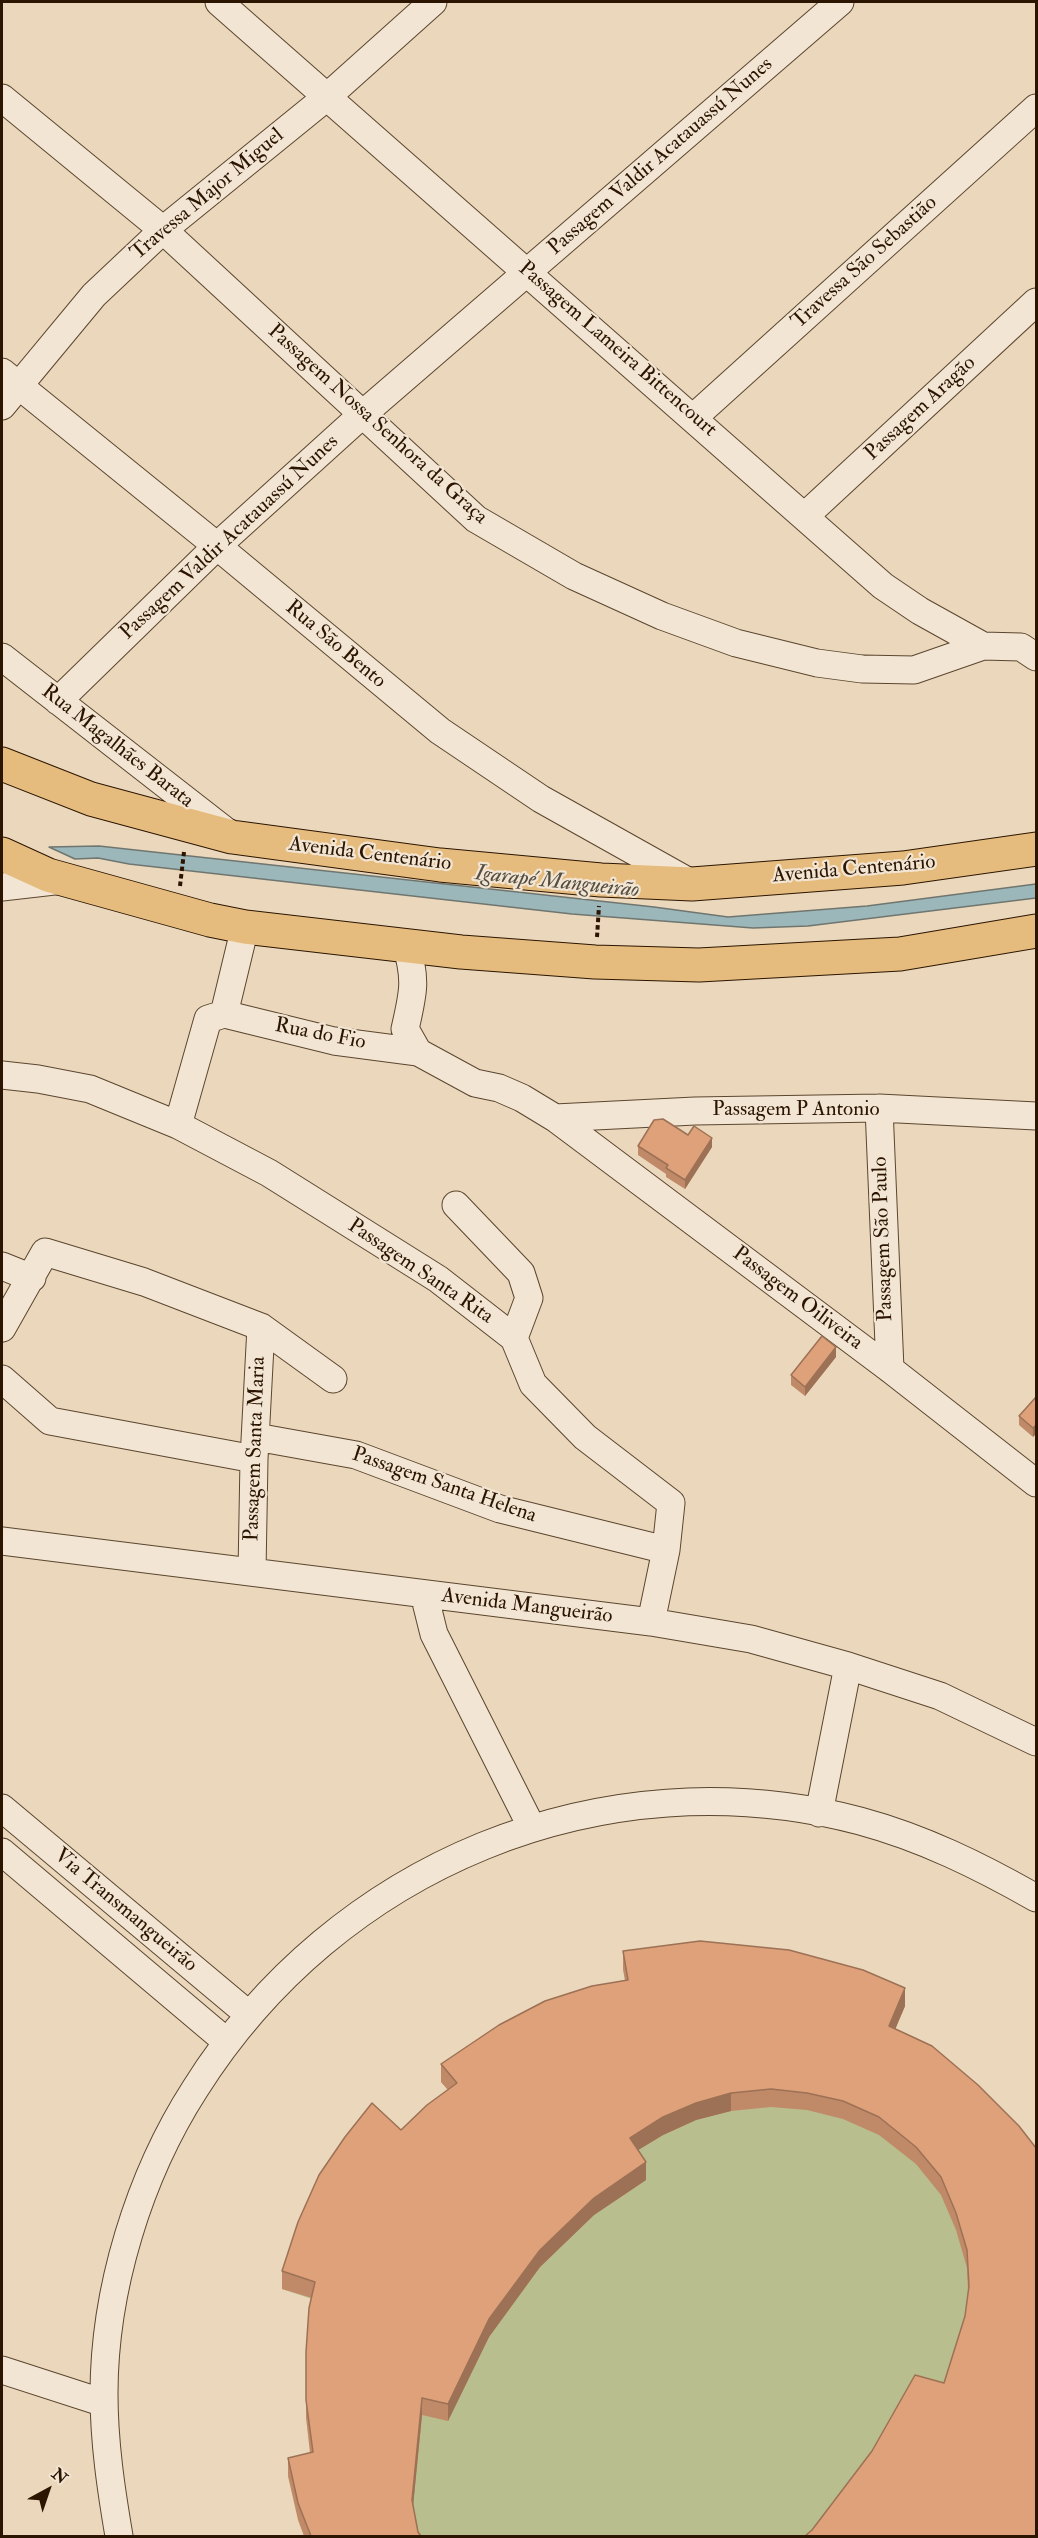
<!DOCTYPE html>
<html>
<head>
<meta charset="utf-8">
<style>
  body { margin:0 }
  #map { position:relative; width:1038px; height:2538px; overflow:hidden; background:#ebd7bb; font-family:"IM FELL Double Pica",serif }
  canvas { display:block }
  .frame { position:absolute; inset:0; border:3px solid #2b1500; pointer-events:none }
  .north { position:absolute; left:18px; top:2460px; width:60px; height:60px; -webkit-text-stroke:4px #f2e5d3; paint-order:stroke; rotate:40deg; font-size:16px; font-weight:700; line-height:24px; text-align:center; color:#2b1500 }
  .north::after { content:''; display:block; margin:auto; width:21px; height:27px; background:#2b1500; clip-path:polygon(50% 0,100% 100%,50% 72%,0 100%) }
</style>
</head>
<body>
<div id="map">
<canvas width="1038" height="2538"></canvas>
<div class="frame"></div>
<div class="north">N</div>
</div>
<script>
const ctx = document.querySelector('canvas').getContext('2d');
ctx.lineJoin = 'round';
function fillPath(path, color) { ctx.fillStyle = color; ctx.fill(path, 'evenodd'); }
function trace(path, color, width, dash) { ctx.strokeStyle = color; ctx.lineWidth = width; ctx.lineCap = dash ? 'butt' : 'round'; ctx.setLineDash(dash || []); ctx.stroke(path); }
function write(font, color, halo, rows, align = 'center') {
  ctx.font = font + ' "IM FELL Double Pica",serif'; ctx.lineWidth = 4.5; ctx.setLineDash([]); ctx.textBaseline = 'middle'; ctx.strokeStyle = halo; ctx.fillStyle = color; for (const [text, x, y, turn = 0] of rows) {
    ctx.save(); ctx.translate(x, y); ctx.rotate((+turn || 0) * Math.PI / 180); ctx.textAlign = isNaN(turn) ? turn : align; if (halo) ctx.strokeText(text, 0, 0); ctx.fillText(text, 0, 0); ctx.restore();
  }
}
const green = new Path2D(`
  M623,1969L905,2006L889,2044L932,2064L1036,2536H304L288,2476L313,2469L306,2417V2370L315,2300L282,2289L298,2240L457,2100L441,2082L628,1997Z`);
const water = new Path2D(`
  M99,846L654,907L728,917L867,906L1036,884V898L808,926L753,928L572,914L129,864L98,858L75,859L49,847Z`);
const path = new Path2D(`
  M180,886L184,852
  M597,937L599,906`);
const minor = new Path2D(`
  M219,2L883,586L920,611L983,646L1021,647L1036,657
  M2,98L163,230L476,519L574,576L662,616L736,643L817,663L862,669L914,670L983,646
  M2,372L217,546L440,731L541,799L691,883
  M2,406L94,295L163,230L328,96L433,2
  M693,418L1036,108
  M805,516L1036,302
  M2,657L228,833
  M58,701L217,546L364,413L840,2
  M2,887L63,880
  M406,945C417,980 413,994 405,1029L418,1052L475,1083L499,1088L522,1098L555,1118L890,1369L1036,1483
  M224,1014L334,1041L418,1052
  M2,1075L38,1079L90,1089L178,1125L269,1173L438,1279L514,1338L533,1384L585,1437L671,1503L666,1550L651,1622
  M879,1108L890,1369
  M555,1118L695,1111L879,1108L1036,1116
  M178,1125L208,1019L224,1014L245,927
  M456,1205L521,1273L529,1298L514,1338
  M2,1266L32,1278
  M2,1328L45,1252L144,1282L261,1327L333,1379
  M2,1379L50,1421L254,1459
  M256,1437L356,1455L500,1509L666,1550
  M2,1541L651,1622L751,1639L848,1666L940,1696L1036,1742
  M252,1572L254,1459L261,1327
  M424,1594L434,1634L532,1828
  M2,1808L248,2014
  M819,1813L848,1666
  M2,1852L227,2042
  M2,2370L104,2403
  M119,2536C111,2489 104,2442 104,2394C104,2290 139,2176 195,2089C336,1865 602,1754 860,1821C923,1838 980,1866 1036,1898`);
const major = new Path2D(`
  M2,764L91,799L232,837L440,865L601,880L692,884L903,868L1036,849
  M2,854L48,875L210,920L245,927L461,952L595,962L699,965L900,954L1036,931`);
const wall = new Path2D(`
  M688,1135L712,1147L685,1189L666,1177V1174L638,1155V1146Z
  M836,1357L805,1396L791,1385V1375Z
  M1036,1397L1033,1437L1019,1425V1416Z
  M623,1951L905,2006L895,2029L1036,2148L944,2383L965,2316L968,2292L967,2268L956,2230L941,2195L916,2164L879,2135L843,2119L807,2110L771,2107L731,2111L696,2120L663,2135L638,2150L646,2180L594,2215L540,2267L489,2337L448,2421L422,2415L413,2505L418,2532L421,2536H304L298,2520L288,2476V2458L310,2453L306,2417V2352L312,2298L282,2289V2271L401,2130L448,2090L441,2082V2064L625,1980L623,1969Z`);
const shadedWall = new Path2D(`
  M712,1138V1147L685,1189V1180Z
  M836,1347V1357L805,1396V1387Z
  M1036,1425V1434L1033,1437V1428Z
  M905,1988V2006L889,2044V2026Z
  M731,2093V2111L696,2120L663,2135L630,2155V2138L663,2117L696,2103Z
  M646,2162V2180L594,2215L540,2267L489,2337L448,2421V2404L489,2319L540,2250L594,2198Z
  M422,2398V2415L412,2517V2500Z`);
const building = new Path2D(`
  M663,1119L688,1135L694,1126L712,1138L685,1180L666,1168L668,1165L638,1146L654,1120Z
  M822,1336L836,1347L805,1387L791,1375Z
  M1036,1397V1425L1033,1428L1019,1416Z
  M700,1941L789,1950L863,1970L905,1988L889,2026L932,2046L978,2085L1019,2126L1036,2148V2536H805L812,2530L872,2451L915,2375L944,2383L965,2316L969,2286L967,2250L956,2213L941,2177L916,2147L879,2117L843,2101L807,2093L771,2089L731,2093L696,2103L663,2117L630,2138L646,2162L594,2198L540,2250L489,2319L448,2404L422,2398L412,2500L418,2532L421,2536H311L298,2503L288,2458L313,2452L306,2400V2352L309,2308L315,2282L282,2271L298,2222L319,2175L345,2137L372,2103L401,2130L427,2105L457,2083L441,2064L499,2025L545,2001L592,1986L628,1980L623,1951Z`);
const streetNames = [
  ["Passagem Valdir Acatauassú Nunes",661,157,-41],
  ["Travessa Major Miguel",208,195,-40],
  ["Travessa São Sebastião",865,263,-42],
  ["Passagem Lameira Bittencourt",617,350,41],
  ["Passagem Aragão",921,409,-43],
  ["Passagem Nossa Senhora da Graça",377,425,42],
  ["Passagem Valdir Acatauassú Nunes",230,538,-43],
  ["Rua São Bento",335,645,40],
  ["Rua Magalhães Barata",117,747,38],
  ["Avenida Centenário",370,855,7],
  ["Avenida Centenário",854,870,-5],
  ["Rua do Fio",320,1035,11],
  ["Passagem P Antonio",796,1110],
  ["Passagem São Paulo",884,1239,-92],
  ["Passagem Santa Rita",420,1272,34],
  ["Passagem Oiliveira",797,1299,37],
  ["Passagem Santa Maria",256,1449,-88],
  ["Passagem Santa Helena",444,1486,19],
  ["Avenida Mangueirão",527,1607,7],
  ["Via Transmangueirão",125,1911,40]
];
const waterNames = [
  ["Igarapé Mangueirão",557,883,6]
];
fillPath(green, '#b9be8e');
fillPath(water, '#9cb7ba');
trace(water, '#6f7670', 1.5);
trace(minor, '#5b462f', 29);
trace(major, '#2b1500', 35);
trace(path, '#2b1500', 4, [4.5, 3]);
trace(minor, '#f2e5d3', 27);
trace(major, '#e6bc7e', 33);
fillPath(wall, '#c08a69');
fillPath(shadedWall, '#9c7155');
fillPath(building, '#dfa17a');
trace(building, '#9c7155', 1.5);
write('21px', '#2b1500', '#f2e5d3', streetNames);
write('italic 22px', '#534e41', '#f2e5d3', waterNames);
</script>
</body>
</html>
